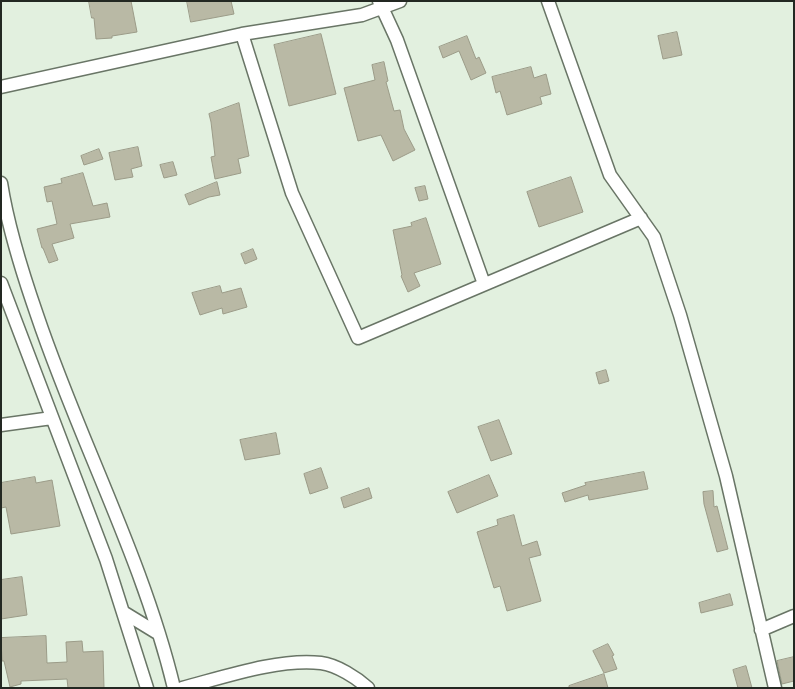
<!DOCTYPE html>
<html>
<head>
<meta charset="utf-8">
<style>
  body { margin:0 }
  #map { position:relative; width:795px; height:689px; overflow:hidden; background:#e2f0df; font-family:"Archivo Narrow",sans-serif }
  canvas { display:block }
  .frame { position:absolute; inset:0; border:2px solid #232822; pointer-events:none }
</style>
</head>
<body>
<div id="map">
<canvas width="795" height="689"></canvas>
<div class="frame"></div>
</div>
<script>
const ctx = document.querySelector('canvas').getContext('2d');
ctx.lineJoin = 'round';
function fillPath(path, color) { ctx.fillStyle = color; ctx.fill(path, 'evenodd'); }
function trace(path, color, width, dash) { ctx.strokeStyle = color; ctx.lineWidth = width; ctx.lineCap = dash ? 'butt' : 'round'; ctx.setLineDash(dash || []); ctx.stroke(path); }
const building = new Path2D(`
  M89,1H131L137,32L112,36V38L96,39L94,18H92Z
  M187,1H231L234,14L191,22Z
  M677,32L682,55L663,59L658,36Z
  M321,34L336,94L289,106L274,45Z
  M467,36L476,59L479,57L486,73L471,80L459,51L443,58L439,47Z
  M384,62L388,81L386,82L394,111L400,110L404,129L415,150L393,161L381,135L358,141L344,88L375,80L372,65Z
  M531,67L534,78L546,74L551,94L540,97L542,104L507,115L500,91L496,93L492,77Z
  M239,103L249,156L238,159L241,173L215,179L211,157L215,156L211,122L209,114Z
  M138,147L142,166L131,169L133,177L115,180L109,153Z
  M99,149L103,159L84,165L81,156Z
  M173,162L177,175L164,178L160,165Z
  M83,173L93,206L107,203L110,217L70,224L74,238L52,244L58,260L49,263L43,248H42L37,229L57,224L52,201L47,202L44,187L62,183L61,179Z
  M571,177L583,212L539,227L527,192Z
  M217,182L220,195L209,197L189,205L185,195Z
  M425,186L428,199L419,201L415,188Z
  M426,218L441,264L414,273L420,286L408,292L401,276L402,275L393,230L412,226L411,223Z
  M253,249L257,259L245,264L241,254Z
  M220,286L222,293L241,288L247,307L223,314L222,308L200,315L192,293Z
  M606,370L609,381L599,384L596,373Z
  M499,420L512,454L491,461L478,427Z
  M276,433L280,454L245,460L240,440Z
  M321,468L328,488L310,494L304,474Z
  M644,472L648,489L589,500L588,495L565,502L562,493L586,485L585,483Z
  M489,475L498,496L457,513L448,492Z
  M35,477L36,483L52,480L60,526L11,534L6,507L1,508V483Z
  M369,488L372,498L344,508L341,498Z
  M713,491L714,507L717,506L728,549L717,552L704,504L703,492Z
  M514,515L522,546L537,541L541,555L529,558L541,601L507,611L500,586L494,588L477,532L498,525L497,520Z
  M22,577L27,615L1,619V580Z
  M730,594L733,605L701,613L699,603Z
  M46,636L47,663L67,662L66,642L82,641L83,652L103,651L104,688H68L67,679L21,681V684L10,687L4,661H2L1,638Z
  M608,644L614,655L612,656L617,669L604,673L593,651Z
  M794,657V681L782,684L777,661Z
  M746,666L752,688H738L733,670Z
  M604,674L608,688H569V686Z`);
const street = new Path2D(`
  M379,1L397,40L484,284
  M548,1L610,175L654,237L680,315L726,476L775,688
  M242,34L292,193L358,338L641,218
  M1,87L242,34L362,15L400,1
  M1,183C8,228 22,272 37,315C79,440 143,559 174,688
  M1,283L106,559L147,688
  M1,425L52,418
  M123,612L159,634
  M761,630L794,616
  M182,688C224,677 279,658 321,663C337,665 357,678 368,688`);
fillPath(building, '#b9b9a5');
trace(building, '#9b9b88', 1);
trace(street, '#697566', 15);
trace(street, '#fff', 12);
</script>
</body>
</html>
